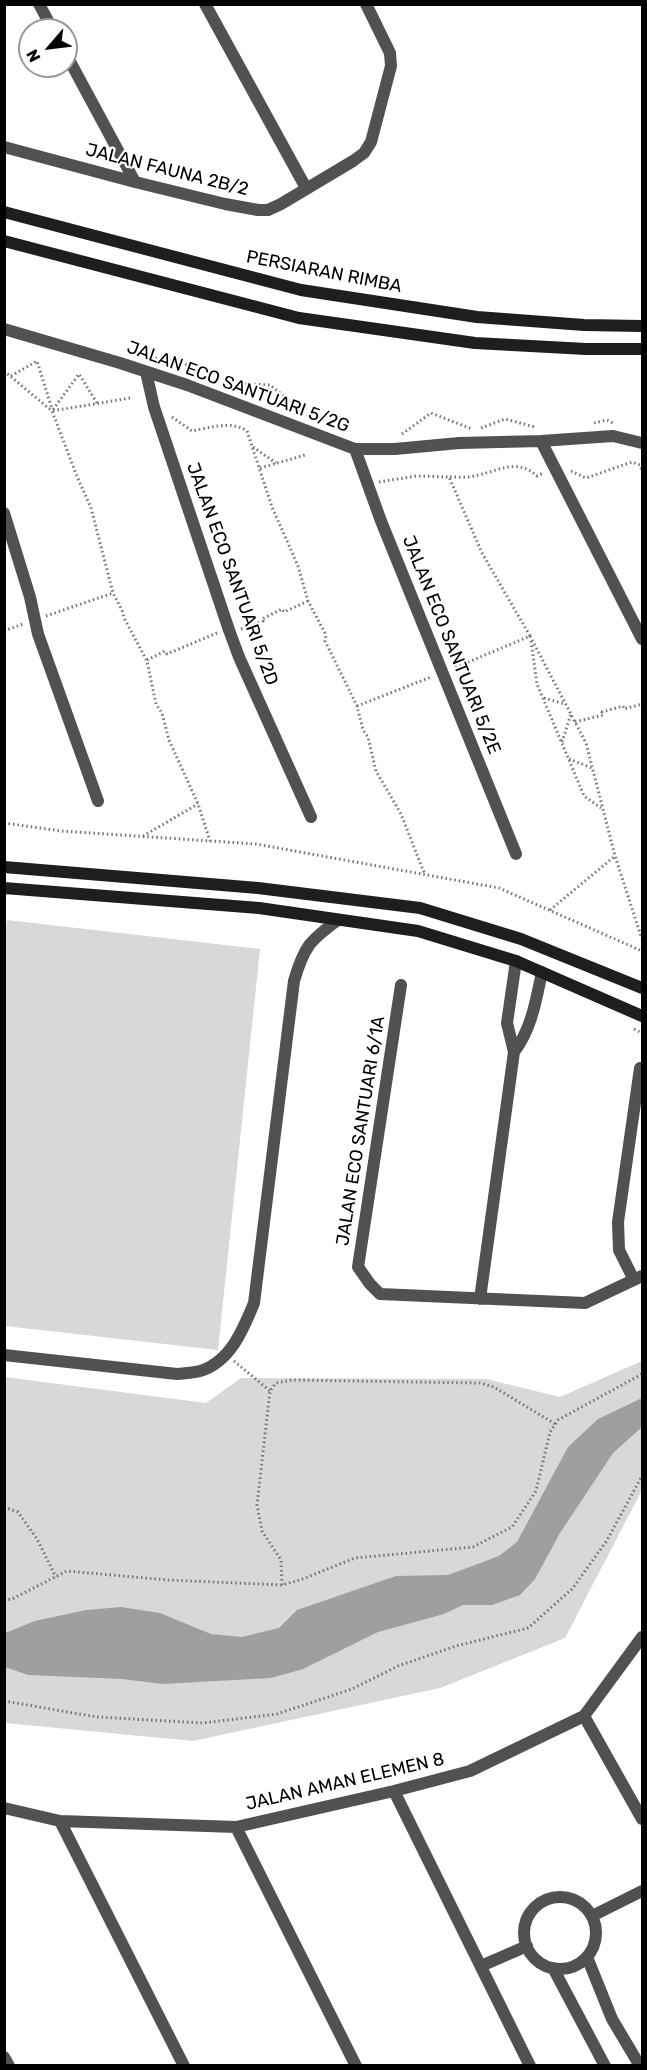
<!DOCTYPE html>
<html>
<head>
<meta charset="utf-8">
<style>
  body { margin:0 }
  #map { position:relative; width:647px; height:2070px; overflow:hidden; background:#fff; font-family:Rubik,sans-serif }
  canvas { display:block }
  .frame { position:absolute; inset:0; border:6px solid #000; pointer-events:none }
  .north { position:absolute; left:18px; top:18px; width:60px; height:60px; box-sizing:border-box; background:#fff; border:2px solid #999; border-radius:50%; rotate:242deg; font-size:16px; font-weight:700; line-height:24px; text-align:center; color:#000 }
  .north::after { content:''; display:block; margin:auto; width:21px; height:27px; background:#000; clip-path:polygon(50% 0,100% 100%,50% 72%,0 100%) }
</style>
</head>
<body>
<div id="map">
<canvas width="647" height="2070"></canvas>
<div class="frame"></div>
<div class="north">N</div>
</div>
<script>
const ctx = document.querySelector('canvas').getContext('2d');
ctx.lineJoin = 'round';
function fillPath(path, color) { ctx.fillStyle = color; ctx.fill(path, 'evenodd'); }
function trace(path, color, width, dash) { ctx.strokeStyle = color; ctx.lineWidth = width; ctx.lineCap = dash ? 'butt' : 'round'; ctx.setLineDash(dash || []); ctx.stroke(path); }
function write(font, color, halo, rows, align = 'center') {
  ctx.font = font + ' Rubik,sans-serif'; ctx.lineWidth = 4.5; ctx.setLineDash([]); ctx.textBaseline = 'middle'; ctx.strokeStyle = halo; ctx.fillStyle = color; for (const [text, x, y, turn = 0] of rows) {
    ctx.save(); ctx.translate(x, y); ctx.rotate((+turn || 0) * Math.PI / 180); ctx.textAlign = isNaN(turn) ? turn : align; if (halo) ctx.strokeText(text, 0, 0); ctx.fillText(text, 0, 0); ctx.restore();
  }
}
const green = new Path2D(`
  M7,920L260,949L218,1350L5,1326L4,940Z
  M642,1361V1490L565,1638L440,1688L193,1741L5,1723V1377L206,1403L241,1378L486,1379L560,1397Z`);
const water = new Path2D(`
  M642,1398V1427L613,1453L560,1533L535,1579L520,1595L492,1605H463L444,1614L378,1632L303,1669L271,1678L162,1684L122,1679L28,1675L5,1667V1633L35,1621L86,1610L121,1607L160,1613L211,1634L242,1637L279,1628L297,1610L396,1576L448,1575L499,1556L517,1542L568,1447L598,1419Z`);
const path = new Path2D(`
  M151,358L181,360L196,373
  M4,371L52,411L76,474L91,508L113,593L122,610L124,618L147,661L156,704L162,713L169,740L198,804L210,841
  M11,376L37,361L52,409
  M223,383L270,385L310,417
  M97,403L79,374L52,411L130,398
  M172,417L192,431C209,428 231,420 247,431L272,507L298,566L308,601L326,635L325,641L357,706L363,730L368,737L376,771L401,814L425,875
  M594,423L607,420L613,423
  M481,428L505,419L535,427
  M402,434L431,413L472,429
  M253,447L276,463
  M260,468L305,455
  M571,471L586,478L632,462L640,465L642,470
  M450,477C458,477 466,478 474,476C496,472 517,457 537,476L543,473
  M379,482L416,476L449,477L482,553L530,636L454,668
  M46,616L113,593
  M241,629L263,621L262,619L282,609L284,612L308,601
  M4,631L23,624
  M530,636L586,743L615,856L642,939
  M531,641L537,684L584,796L601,808
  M147,660L165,651L167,654L217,633
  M544,698L565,704
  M357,706L431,677
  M575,722L603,715L602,712L623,706L624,709L642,704
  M562,742L571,714
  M569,759L592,768
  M4,823L61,831L256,844L499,888L642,951
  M143,836L198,804
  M550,910L615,856
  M634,1029L642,1033
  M234,1361L270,1391
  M4,1507L18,1512L37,1539L56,1577
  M282,1585L281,1560L262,1531L257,1505L270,1391L276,1383L292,1380L480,1383L494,1387L555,1424
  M4,1600L12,1599L67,1571L168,1580L282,1585L300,1580L355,1558L473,1547L512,1527L536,1491L550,1432L558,1420L642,1374
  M4,1701L97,1717L203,1723L277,1714L352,1689L398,1666L456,1646L528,1628L572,1589L606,1542L642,1476`);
const street = new Path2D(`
  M39,4L53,30
  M205,4L306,188
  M66,54L135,182
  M4,147L135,182L225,204L258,210H268L281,204L353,161L364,153L371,142L391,66L390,53L366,4
  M4,329L120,363L187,385L355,449H395L459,443L541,441L613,436L642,443
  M146,372L154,407L229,630L239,657L311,817
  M541,441L642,639
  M355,449L381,521L516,854
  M4,513L30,597L38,634L98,801
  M401,985L358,1267L370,1284L380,1294L585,1303L642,1276
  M514,1052C532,1028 536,1000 542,972
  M634,1280L619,1250L618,1222L640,1068
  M480,1299L514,1052L507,1023L516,961
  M4,1355L177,1374C184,1373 193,1373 200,1371C230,1362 243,1330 254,1303L294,981C304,947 309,941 338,920
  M584,1716L642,1819
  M394,1791L530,2066
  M4,1808L60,1821L236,1827L394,1791L470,1771L584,1716L642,1637
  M60,1821L184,2066
  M236,1827L356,2066
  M524 1933a36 36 0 1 1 72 0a36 36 0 1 1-72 0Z
  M592,1916L642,1891
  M587,1957L612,2019L640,2066
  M481,1966L527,1946
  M553,1968L605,2066
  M4,2057L9,2066`);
const secondary = new Path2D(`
  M4,212L301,290L477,317L584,325L642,326
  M4,241L299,318L475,343L586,349H642
  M4,867L258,888L420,908L521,939L642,988
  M4,888L259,908L418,931L516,961L642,1016`);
const streetNames = [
  ["JALAN FAUNA 2B/2",167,170,14],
  ["PERSIARAN RIMBA",324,272,11],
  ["JALAN ECO SANTUARI 5/2G",238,387,20],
  ["JALAN ECO SANTUARI 5/2D",232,574,70],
  ["JALAN ECO SANTUARI 5/2E",451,645,68],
  ["JALAN ECO SANTUARI 6/1A",361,1131,-81],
  ["JALAN AMAN ELEMEN 8",345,1782,-13]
];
fillPath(green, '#d8d8d8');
fillPath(water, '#9f9f9f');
trace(path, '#737373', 3, [1.5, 3]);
trace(street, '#515151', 12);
trace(secondary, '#1e1e1e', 12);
write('18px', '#000', '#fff', streetNames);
</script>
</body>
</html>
